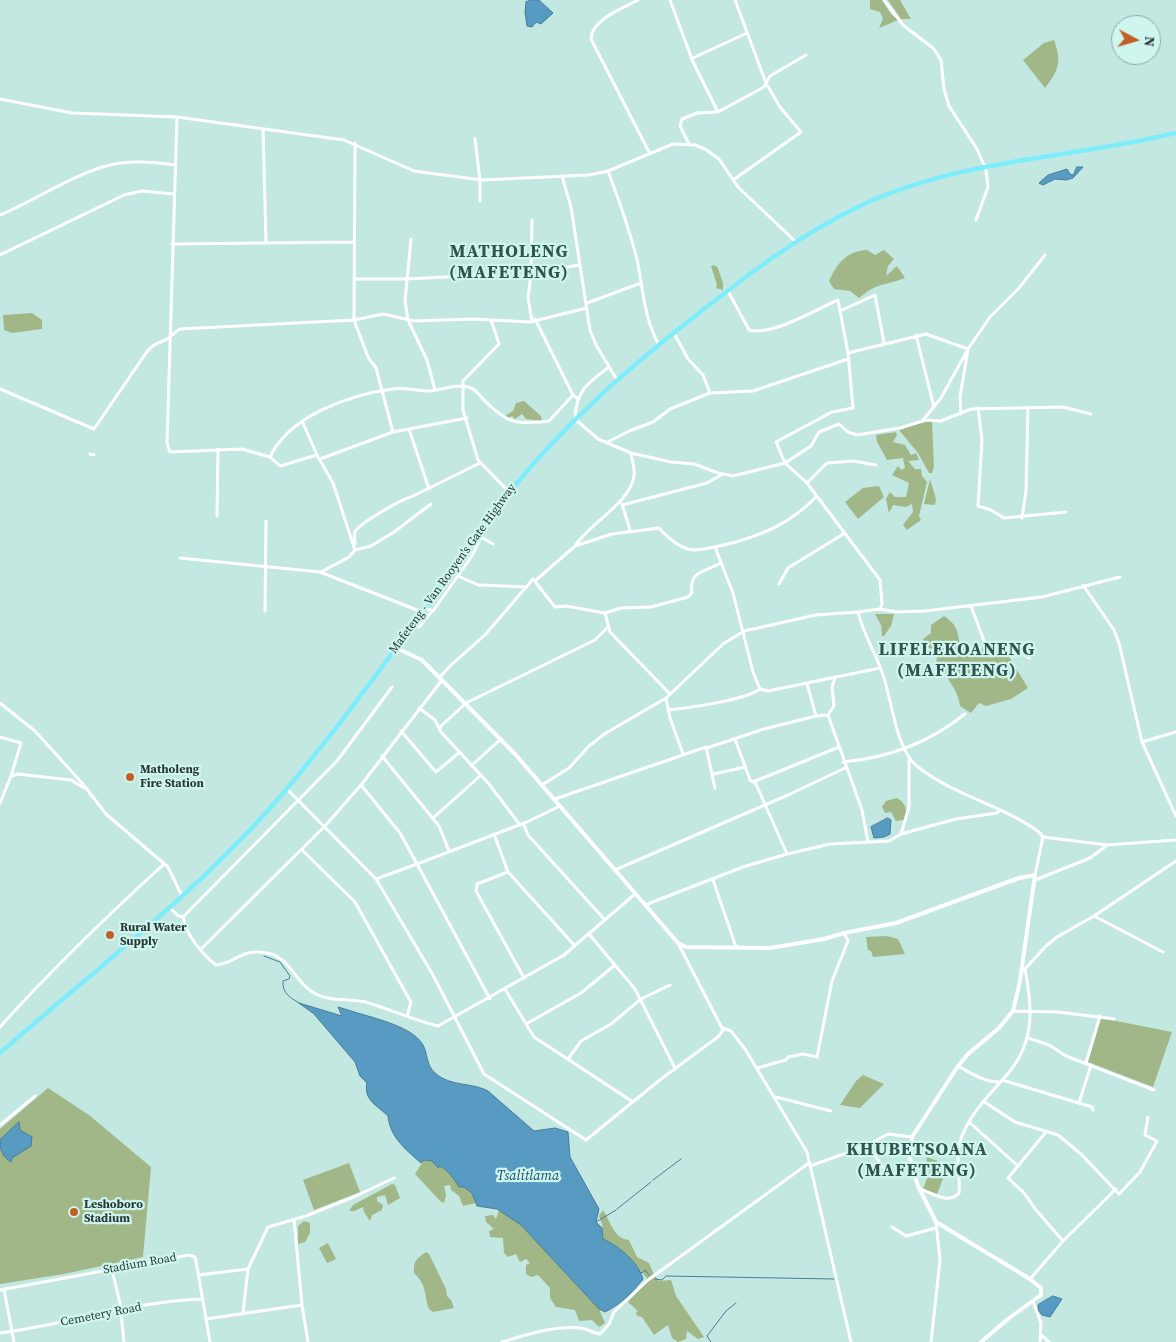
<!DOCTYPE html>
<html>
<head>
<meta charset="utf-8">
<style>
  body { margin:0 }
  #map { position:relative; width:1176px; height:1342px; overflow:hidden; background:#c3e8e1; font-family:"Source Serif 4",serif }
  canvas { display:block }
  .north { position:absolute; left:1111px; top:15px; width:50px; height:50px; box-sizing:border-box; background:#cff6ee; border:1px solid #8ca9a4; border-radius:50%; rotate:96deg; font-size:14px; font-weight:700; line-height:20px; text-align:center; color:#283634 }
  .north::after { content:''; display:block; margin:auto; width:18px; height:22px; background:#c25f27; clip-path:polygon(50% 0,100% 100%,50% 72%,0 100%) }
</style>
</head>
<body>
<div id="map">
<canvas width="1176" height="1342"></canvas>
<div class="north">N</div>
</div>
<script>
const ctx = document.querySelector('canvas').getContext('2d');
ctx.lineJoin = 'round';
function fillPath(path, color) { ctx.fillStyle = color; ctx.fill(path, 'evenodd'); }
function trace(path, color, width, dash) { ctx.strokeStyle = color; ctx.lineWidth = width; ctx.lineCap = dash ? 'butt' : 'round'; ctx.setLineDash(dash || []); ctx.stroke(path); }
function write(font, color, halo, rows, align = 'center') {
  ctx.font = font + ' "Source Serif 4",serif'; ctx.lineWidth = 4.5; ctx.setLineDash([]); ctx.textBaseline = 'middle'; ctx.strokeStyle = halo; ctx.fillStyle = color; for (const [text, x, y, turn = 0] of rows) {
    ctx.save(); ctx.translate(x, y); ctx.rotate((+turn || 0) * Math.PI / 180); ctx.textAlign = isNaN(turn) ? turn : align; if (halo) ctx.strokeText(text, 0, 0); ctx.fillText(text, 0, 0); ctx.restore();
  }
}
const green = new Path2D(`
  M870,0H882L891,14L898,20L879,28L883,19L880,12L870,9Z
  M888,0H900L911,19H901Z
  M1054,40C1062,62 1059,70 1045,88L1023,60L1044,43Z
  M867,250L875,255L884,250L894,259L888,266L886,276L897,266L905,278C884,286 878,282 859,298L850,291L834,289L829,281C837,263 847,251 867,250Z
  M714,265L716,267L717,266L723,283V290L716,288L717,285L711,266Z
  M32,313L42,320V329L12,333L4,330L3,315Z
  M524,401L541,416L542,421L526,419L522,414L515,419L512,416L508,418L505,416L513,411L516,403Z
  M932,421L934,467L932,473H929L918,453L899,430L923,422Z
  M896,432L897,435L893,442L905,445L911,455L916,453L919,460L908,461L915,469H921L922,476L927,482L919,516L921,520L907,530L903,525L913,512L912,504L906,507L893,505L889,513L886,499L890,492L895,497H906L909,483L892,475L898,466L901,470L905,468L903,458L887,460L877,442L876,435Z
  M930,479L936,499L935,505L924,504Z
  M879,486L884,497L858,519L845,502L863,488Z
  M875,614H894L891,626L884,636H882L881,625Z
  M944,616C959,626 957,633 961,648L967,646L974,652L983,648L990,658L1008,655L1028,688L1011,699L986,706L979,703L971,713L960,706C958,689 948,682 941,666L936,665L937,657L933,649L929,648L923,639L931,633V625Z
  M897,798C906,803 908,811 904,820L896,821L891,812L885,813L882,807L886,801Z
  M887,936L898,939L905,954L873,957L871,951L868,950L866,937Z
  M1101,1018L1172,1032L1153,1087L1088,1062Z
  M863,1075L884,1084L860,1108L840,1105L856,1081Z
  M48,1088L89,1115L151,1167L143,1257L64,1274L0,1284V1129Z
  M927,1157L938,1161V1170L944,1176L937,1194L923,1189L930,1171L926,1166Z
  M424,1160L432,1161L437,1168L440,1166L445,1169L472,1193L476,1203L463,1206L459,1196L451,1190L450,1185L444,1186L446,1195L444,1203L440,1201L415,1174Z
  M349,1163L360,1192L314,1210L303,1180Z
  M392,1184L395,1185L400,1198L388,1205L385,1195L377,1197V1201L383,1205L382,1210L372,1215L370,1221L364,1212L363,1207L354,1211H349L353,1205Z
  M499,1210L521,1225L599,1309L605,1323L599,1327L592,1320L579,1321L575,1310L556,1307L550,1298V1288L538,1275L531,1277L526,1274V1265L530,1263L526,1259L520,1262L516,1254L508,1257L504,1253L503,1238L490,1237L489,1231L494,1229L486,1222L485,1216L493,1215L496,1219Z
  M603,1210C611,1222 613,1238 629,1240L637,1257L649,1263L654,1275L659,1281L671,1280L676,1296L704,1337L698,1339L687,1331L686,1339L678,1342L672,1338L668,1325L654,1335L642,1317L637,1316L636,1312L638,1311L628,1302L648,1280C638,1265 620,1247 603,1239L602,1224L599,1216Z
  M304,1221L310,1223V1233L305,1242L298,1244V1226Z
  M328,1243L336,1259L327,1263L319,1248Z
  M426,1252L429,1254L446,1289L447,1296L451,1300L454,1308L433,1312L429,1309C423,1292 428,1287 414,1273C413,1261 417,1258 426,1252Z`);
const water = new Path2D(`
  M532,0H539L553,13L541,24L536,22L532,27L527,26L525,12L526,2Z
  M1077,167H1083L1073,178L1066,180L1055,179L1043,185L1039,183L1048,175L1067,169L1070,174L1073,175Z
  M888,818L891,820L890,834L884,837L874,838L871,827Z
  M299,1003L342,1016L338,1007L348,1010C368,1017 412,1025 423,1045C428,1054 426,1065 435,1073C451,1087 471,1082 488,1091L534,1131L555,1128L568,1132L570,1157L599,1209L596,1222L602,1228L603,1239C619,1246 639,1263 643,1279C632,1293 621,1304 605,1312L599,1309L521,1225L497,1209L477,1206L472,1193L464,1187H459C454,1179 450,1172 440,1166L438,1168L432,1161L424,1160L421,1163C405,1149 390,1137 388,1116C378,1106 363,1100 367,1083L360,1076L355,1062L314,1014Z
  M19,1122L20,1130L32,1137L31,1146L12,1158L11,1162C2,1156 0,1150 0,1140Z
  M1053,1296L1062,1299L1050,1317L1042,1315L1038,1310V1305Z`);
const stream = new Path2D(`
  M264,956L280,962L290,976L289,979L283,981C282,994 291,998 301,1004
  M653,1180L681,1159
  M617,1209L651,1182
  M596,1222L616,1210
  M638,1270L642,1273L645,1270L649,1275
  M655,1279L662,1280L666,1276L834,1279
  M711,1342L707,1336L726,1311L736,1303`);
const minor = new Path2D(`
  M638,0C623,8 591,20 591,39L650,154
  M670,0L693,62L718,112
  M884,0L903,25L934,49L941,60L944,89L949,106L977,149L986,170L988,187L976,220
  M693,58L747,33
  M0,99L72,113L177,117L167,443L170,452L242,449L270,457L280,466L317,455
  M177,117L344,140L414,171L482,180L589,175L608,171L673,144L695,145L705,149L719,159L738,187L795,241
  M263,129L266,243
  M475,139L480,180V201
  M355,143L354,320L368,357L376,368L393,432
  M689,144L680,126L682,119L697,113L718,112L764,87L770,76L806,55
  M608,171C619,200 629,229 637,259C643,288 644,319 659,345
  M562,176L571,207L590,330L596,345L617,380
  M733,180L801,132L780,107L766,83L735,0
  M0,215C38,199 74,173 114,164C134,160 155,162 176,165
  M532,220L531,273L528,298L532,321
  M411,239L405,301L408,320L427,360L435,390
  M172,244L354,242
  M0,255L124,195L142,191L174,194
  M531,273L580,265
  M354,279H406L487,275
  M728,291L749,330C773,336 815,310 838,300L848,353L853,408L832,412L776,442L785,463L811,446L819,432L839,424L848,432L857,435L900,428L926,420L941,421L971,409L1063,407L1091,414
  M587,303L641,283
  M840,311L875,295L884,343
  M535,319L573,395L578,399
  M491,320L499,344L463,381V410L478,460L509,492
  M674,333L688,359L703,375L710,393
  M916,335L934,407
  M848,353L926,334L968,349L941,398L923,420
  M609,367C588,383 576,390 575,419L598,439L631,453L671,462L694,464L718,473L733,476L785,463L807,483L880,580L882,604L880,609L858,612L859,615C864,636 877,655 883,675C892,700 896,751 918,767C955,796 1002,805 1039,832L1043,837L1035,875
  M0,389L94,429L146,353C155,342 156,345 167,339C172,336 174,332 180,329L354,320L383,314L414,321L473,319L530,322L587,308
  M978,408L982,440L978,506L991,510L1004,518L1066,512
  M961,414L960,397L968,349L990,317L1019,288L1045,255
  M303,423L317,455L333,483L355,550L371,546L394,532L431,504
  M409,429L429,489
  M606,443L629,431L653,422L670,409L710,393L753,391L848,359
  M90,454L94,455
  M270,457C289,416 349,395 392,389C404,387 417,391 429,391C442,390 459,383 471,388C476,390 481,397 485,401C508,424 517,425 549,421L573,395
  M320,459L393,432L467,418
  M807,483L827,463L853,461L876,465
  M622,504L630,530
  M622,505L707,483L723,474
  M217,516L218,449
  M1022,518L1026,491L1028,408
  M481,537L493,544
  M355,544C355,540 354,535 355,532C358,524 402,499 411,497L480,463
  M575,546C590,523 630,503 634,476C635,469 632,460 631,453
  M715,547L733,593L753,672L760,689L768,691L880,668
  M180,558L320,572L422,612
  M321,572L349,557L355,550
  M458,576L478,585L527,587
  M535,581L575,546L612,534L659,528C667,537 680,549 694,550C703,550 715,547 724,545C761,536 790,524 817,496
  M779,584L788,568L845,533
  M1083,585L1114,630L1119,643L1142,742L1176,816
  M971,606L984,641L993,655L1013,646L1029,658
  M425,608L433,611L472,556L481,537
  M880,609L897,612L925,611L1042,597L1120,577
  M265,611L266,521
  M605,613L610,632L670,694
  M419,627L432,611
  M440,677L451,665L485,635L533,579L555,607L566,606L605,613L621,608L651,607L688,597L692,593C689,570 704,573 720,563
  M835,678L832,687L834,706L828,715L862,810L868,842
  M807,684L816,716L828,715
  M666,698L670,718L683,754
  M0,703L35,731L82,783L106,814L168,867L182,896
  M419,708L435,720L441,732L489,784L520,825
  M669,710C689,708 745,700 760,689
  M439,728L466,703L595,640L607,628
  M401,731L436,772L460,752
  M0,737L21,743L11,776L0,803
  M735,739L750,780L756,784L787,854
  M1142,742L1176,732
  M707,748L764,729L816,716
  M382,756L439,826L449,851
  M843,762C888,758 930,742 965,714
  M471,766L501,739
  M714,774L745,767
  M12,776L17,774L71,780L84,788
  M753,782L839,747
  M361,785L400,833L417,864L527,822L560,806
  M542,785L569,768L589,746L606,733L666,698L723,644L744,631L816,615L858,612
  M287,789L376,879L417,864L490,999
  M555,799L706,747L715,788
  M433,818L480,776
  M523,823L528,835L605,920
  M494,834L508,872L575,946
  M901,834L909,807V759
  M1043,837L1107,845L1176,840
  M302,850L355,902L408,997L411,1002L407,1016
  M615,870L788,795L845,768
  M508,872L477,884L476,891L524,978
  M376,879L433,975L484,1074L586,1140L661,1079L719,1036L723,1030L678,943
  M713,880L736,947
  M1035,880L1090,858L1106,846
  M645,905L743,867L787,854L830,844L889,841L901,834L956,819L997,813L999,811
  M170,908L177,915L183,917
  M1094,916L1163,952
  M183,917C186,935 202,954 216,965C237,964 240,946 271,954C290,959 297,985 316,994C331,1002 348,998 365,1002C390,1009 413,1020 438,1026L564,955L635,894
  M183,917L337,761L392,687
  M589,934L635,989L675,1068
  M200,950L325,826L361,785L442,680
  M1024,970L1046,946L1057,937L1094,916L1176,861
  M505,989L534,1037L633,1102
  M1013,1011L1058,1012L1114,1019
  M526,1024L581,993L615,965
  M0,1027C52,969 107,916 164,864
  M723,1028L731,1031L745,1049L807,1152L851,1342
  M1028,1038L1049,1045L1066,1056L1154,1090
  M568,1059L581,1041L611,1024L641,999L670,985
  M1086,1063L1100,1016
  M958,1066C971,1073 984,1082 999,1082
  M757,1068L786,1060L788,1057L803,1054L817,1057L832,981L848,941L844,933
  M1002,1080L1092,1107L1093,1110
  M776,1097L831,1111
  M983,1101L1015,1122L1058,1135L1081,1154L1119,1194L1140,1172L1157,1141L1145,1135L1148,1117
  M1079,1103L1091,1065
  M969,1122L1018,1166
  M0,1125L35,1096
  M1046,1132L1008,1178L1024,1193L1036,1210L1063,1241
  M868,1146L883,1167L893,1173
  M810,1166L866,1146L888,1134L912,1137
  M920,1189C932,1193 949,1205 959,1193C961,1175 954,1153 962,1136C971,1113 989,1095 1005,1077C1035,1044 1033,1010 1025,969
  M294,1220L302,1305L308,1342
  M892,1227L906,1236L936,1228
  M112,1270L120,1303L124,1342
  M199,1275L248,1269L268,1227L306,1216L356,1196L394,1178
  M1030,1279L1063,1241L1116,1189
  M4,1289L14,1342
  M0,1290L189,1255L195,1257L196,1261L210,1342
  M1033,1301L1041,1323L1040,1342
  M243,1313L248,1269
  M206,1319L302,1305
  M0,1333C68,1324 135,1301 203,1299
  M1041,1335L1049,1342
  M502,1342C526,1335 555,1325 581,1328C588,1329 593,1333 600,1334L609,1324L614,1312L648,1280L809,1163
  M931,1342L940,1260L936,1222`);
const tertiary = new Path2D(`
  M396,648L422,660L515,754L678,943L686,947L770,948L824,939L844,933L896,923L1019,878L1035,875L1020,981L1013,1011L999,1028L968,1054L958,1066L912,1137L910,1158L918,1186L936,1222L1030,1279L1041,1288V1295L1038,1297L1008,1319L981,1342`);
const primary = new Path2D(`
  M0,1053C97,968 201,890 285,791C345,720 399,644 454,569C473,542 492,514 513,488C567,421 632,365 699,313C750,273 801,234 860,206C962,158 1069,159 1176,133`);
const markers = [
  [130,777,5,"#c25f27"],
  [110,935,5,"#c25f27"],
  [74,1212,5,"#c25f27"]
];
const streetNames = [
  ["Mafeteng - Van Rooyen's Gate Highway",453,569,-54],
  ["Stadium Road",140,1264,-10],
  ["Cemetery Road",101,1315,-11]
];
const poiNames = [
  ["Matholeng",140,770],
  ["Fire Station",140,784],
  ["Rural Water",120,928],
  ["Supply",120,942],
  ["Leshoboro",84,1205],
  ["Stadium",84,1219]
];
const waterNames = [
  ["Tsalitlama",528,1176]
];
const districtNames = [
  ["MATHOLENG",509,252],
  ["(MAFETENG)",509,273],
  ["LIFELEKOANENG",957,650],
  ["(MAFETENG)",957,671],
  ["KHUBETSOANA",917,1150],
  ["(MAFETENG)",917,1171]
];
fillPath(green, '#a1b788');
fillPath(water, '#579ac2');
trace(water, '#497c97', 1);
trace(stream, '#497c97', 1);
trace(minor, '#fff', 3);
trace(tertiary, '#fff', 4);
trace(primary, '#7decfb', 4.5);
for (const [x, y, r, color] of markers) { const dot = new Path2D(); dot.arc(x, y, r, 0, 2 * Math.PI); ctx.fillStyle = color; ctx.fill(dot); trace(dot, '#cff6ee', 2); }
write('12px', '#283634', '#cff6ee', streetNames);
write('bold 12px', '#283634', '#cff6ee', poiNames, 'left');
write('italic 14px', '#1a4d6a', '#cff6ee', waterNames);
ctx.letterSpacing = '1px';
write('bold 18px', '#32544f', '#cff6ee', districtNames);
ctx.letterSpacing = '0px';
</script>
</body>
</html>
